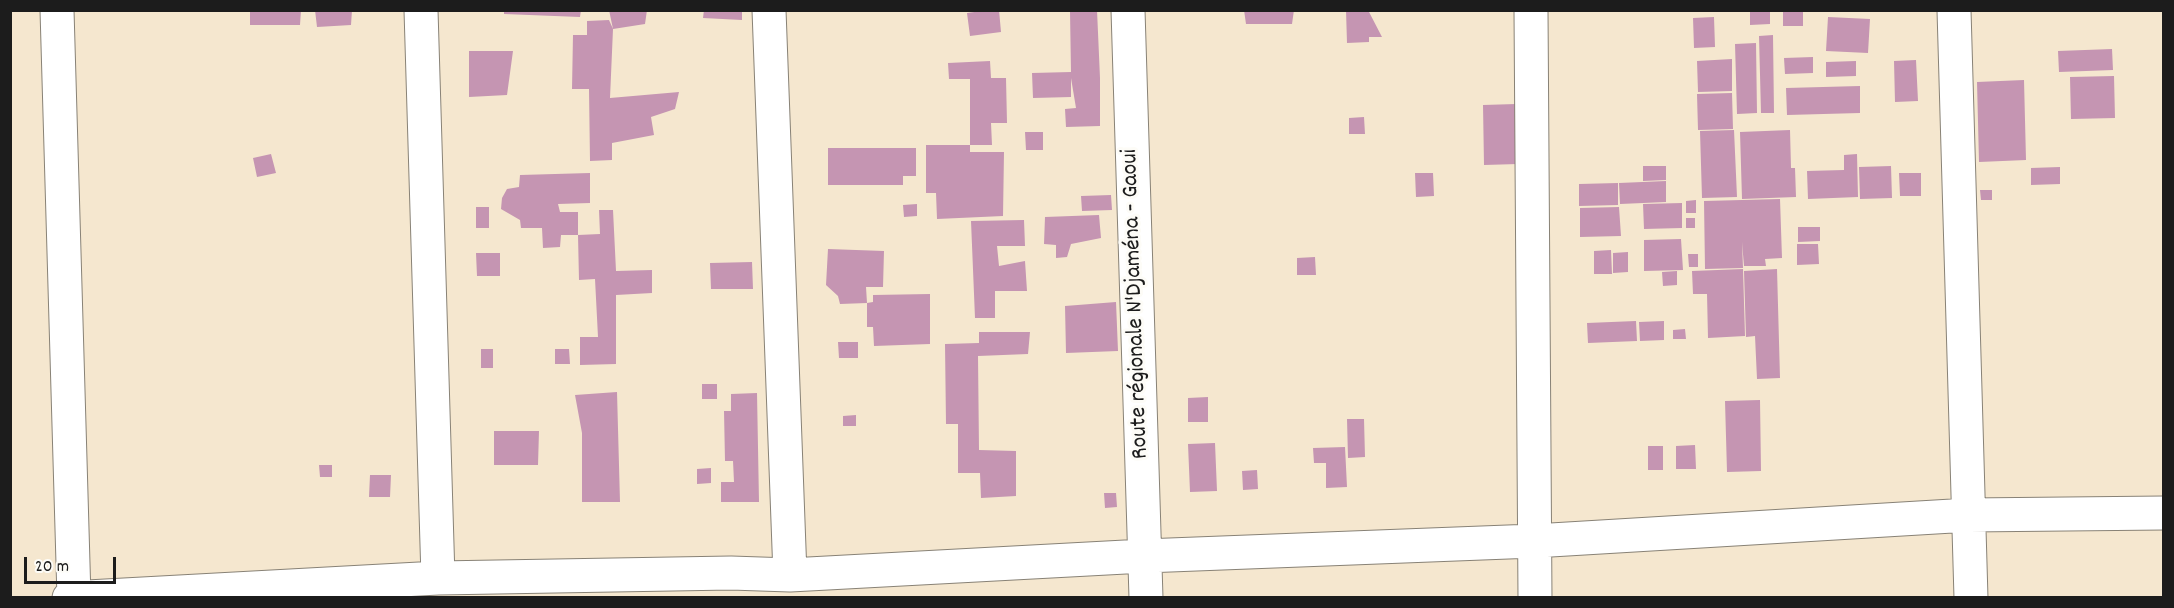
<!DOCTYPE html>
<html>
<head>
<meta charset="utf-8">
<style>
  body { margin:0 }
  #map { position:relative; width:2174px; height:608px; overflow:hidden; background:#f5e7cf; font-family:Dekko,sans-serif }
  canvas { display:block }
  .frame { position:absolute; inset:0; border:12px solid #1c1c1c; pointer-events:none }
  .scale { position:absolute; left:24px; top:557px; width:92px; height:27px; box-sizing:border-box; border:3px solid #1c1c1c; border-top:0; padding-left:8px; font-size:18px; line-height:21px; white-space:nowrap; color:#1c1c1c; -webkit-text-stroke:4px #fdfcf7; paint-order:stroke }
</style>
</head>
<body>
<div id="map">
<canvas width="2174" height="608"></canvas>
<div class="frame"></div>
<div class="scale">20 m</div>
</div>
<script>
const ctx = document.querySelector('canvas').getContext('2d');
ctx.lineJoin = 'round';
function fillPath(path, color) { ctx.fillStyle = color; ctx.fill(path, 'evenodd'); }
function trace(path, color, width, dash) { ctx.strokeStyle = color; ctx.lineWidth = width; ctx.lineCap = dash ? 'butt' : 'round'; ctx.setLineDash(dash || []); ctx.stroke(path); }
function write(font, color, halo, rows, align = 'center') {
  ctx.font = font + ' Dekko,sans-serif'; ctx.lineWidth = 6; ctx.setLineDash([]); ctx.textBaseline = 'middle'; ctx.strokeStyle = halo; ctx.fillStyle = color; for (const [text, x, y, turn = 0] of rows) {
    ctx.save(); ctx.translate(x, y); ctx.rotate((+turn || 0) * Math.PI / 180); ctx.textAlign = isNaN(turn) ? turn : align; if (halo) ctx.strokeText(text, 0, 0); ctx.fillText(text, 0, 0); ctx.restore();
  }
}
const building = new Path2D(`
  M250,10H301L300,25H250Z
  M315,10H352L351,25L317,27Z
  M504,10H581L580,17L504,14Z
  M609,10H647L645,24L613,29Z
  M704,10H742V20L703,18Z
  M989,10H999L1001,32L970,36L967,13Z
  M1097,10L1100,78V126L1066,127L1065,109L1076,108L1071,78V97L1033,98L1032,73L1071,72L1070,11Z
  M1244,10H1294L1292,24H1246Z
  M1346,10H1368L1382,37H1369V42L1347,43Z
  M1750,10H1770V24L1750,25Z
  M1783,10H1803V26H1783Z
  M1714,17L1715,47L1694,48L1693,18Z
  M1828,17L1870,19L1868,53L1826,51Z
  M609,20L613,29L610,98L679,92L675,109L651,117L654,135L612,143V160L590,161L589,89H572L573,35H587V21Z
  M1773,35L1774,113H1761L1759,36Z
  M1756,43L1757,113L1737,114L1735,44Z
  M2112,49L2113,70L2059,72L2058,51Z
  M469,51H513L507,95L469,97Z
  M1813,57V73L1785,74L1784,58Z
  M1732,59V91L1698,92L1697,61Z
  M1916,60L1918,101L1895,102L1894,61Z
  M990,61L991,78H1006L1007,123H991L992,145H970V79H949L948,63Z
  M1856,61V76L1826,77V62Z
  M2114,76L2115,118L2071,119L2070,77Z
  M2024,80L2026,160L1979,162L1977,82Z
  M1860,86V113L1787,115L1786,88Z
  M1732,93L1733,129L1698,130L1697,94Z
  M1516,104L1518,164L1484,165L1483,105Z
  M1364,117L1365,134H1349V118Z
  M1734,130L1737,197L1702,198L1700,131Z
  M1790,130L1791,168H1795L1796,197L1742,199L1740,132Z
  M1025,132H1043V150H1026Z
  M926,145H970V152H1004L1003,216L937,219L936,193H926Z
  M828,148H916V176H903V185H828Z
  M271,154L276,173L257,177L253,158Z
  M1857,154L1858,197L1808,199L1807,171L1844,170V155Z
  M1643,166H1666V180L1643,181Z
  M1891,166L1892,198L1860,199L1859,167Z
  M2060,167V184L2031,185V168Z
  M590,173V203L558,204L560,212H578V235H561L560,247L543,248L542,228H521L520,220L501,209L502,198L507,189L519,187L520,175Z
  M1415,173H1433L1434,196L1416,197Z
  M1899,173H1921V196H1900Z
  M1666,181V202L1620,204L1619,183Z
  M1618,183V205L1579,206V184Z
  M1980,190H1992V200H1981Z
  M1111,195L1112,210L1082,211L1081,196Z
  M1780,199L1782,258L1765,259L1766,266H1744L1742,242L1743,268L1705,269L1704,201Z
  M1696,200V213H1686V201Z
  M1682,203V228L1644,229L1643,204Z
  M917,204V216L904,217L903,205Z
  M476,207H489V228H476Z
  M1619,207L1621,236L1580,237V208Z
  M599,210H613L616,271L652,270V293L616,295V364L580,365V337H598L595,279L579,280L578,235L600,234Z
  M1099,215L1101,238L1071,244L1067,257L1056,258V245L1044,244L1045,217Z
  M1686,218H1695V228H1686Z
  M1024,220L1025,246H997L999,266L1025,261L1027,291H995V318H975L971,221Z
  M1798,227H1820V241L1798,242Z
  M1681,239L1683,270L1644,271V240Z
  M1797,244H1818L1819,264L1797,265Z
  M828,249L884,251L883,287H866L867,303L840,304L838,296L826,285Z
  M1611,250L1612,274H1594V251Z
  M1628,252V272L1613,273V253Z
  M476,253H500V276H477Z
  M1688,254H1698V267H1689Z
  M1315,257L1316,275H1297V258Z
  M752,262L753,289H711L710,263Z
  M1743,269L1745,336L1708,338L1707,294H1693L1692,271Z
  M1777,269L1780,378L1757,379L1755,336L1746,337L1744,271Z
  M1677,271V285L1663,286L1662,272Z
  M930,294V344L874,346L873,327H867V303L873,302V295Z
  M1116,302L1118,351L1066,353L1065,306Z
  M1636,321L1637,341L1588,343L1587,323Z
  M1664,321V340L1640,341L1639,322Z
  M1685,329L1686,339H1673V330Z
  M979,332H1030L1028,354L978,356L979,450L1016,451V496L981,498L980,473H958V424H946L945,344L979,343Z
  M838,342H858V358H839Z
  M481,349H493V368H481Z
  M555,349H569L570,364H555Z
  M702,384H717V399H702Z
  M617,392L620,502H582V433L575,395Z
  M757,393L759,502H721V482H734L733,461H725L724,411H731V394Z
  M1208,397V422H1188V398Z
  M1760,400L1761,471L1727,472L1725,401Z
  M856,415V426H843V416Z
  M1347,419H1364L1365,457L1348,458Z
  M494,431H539L538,465H494Z
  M1215,443L1217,491L1190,492L1188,444Z
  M1695,445L1696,469H1676V446Z
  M1648,446H1663V470H1648Z
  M1345,447L1347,487L1326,488V463H1314L1313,448Z
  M319,465H332V477H320Z
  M711,468V483L697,484V469Z
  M1257,470L1258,489L1243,490L1242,471Z
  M370,475H391L390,497H369Z
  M1104,493H1116L1117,507L1105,508Z`);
const minor = new Path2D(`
  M57,10L74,598
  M421,10L438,578
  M769,10L790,575
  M1128,10L1146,598
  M1531,10L1535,598
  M1954,10L1971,598
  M69,598L438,578L731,573L790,575L1144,556L1534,541L1969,515L2164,513`);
const streetNames = [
  ["Route régionale N'Djaména - Gaoui",1137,304,-92]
];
fillPath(building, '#c595b2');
trace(minor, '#888276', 35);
trace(minor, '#fff', 33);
write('24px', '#1c1c1c', '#fdfcf7', streetNames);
</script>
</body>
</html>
